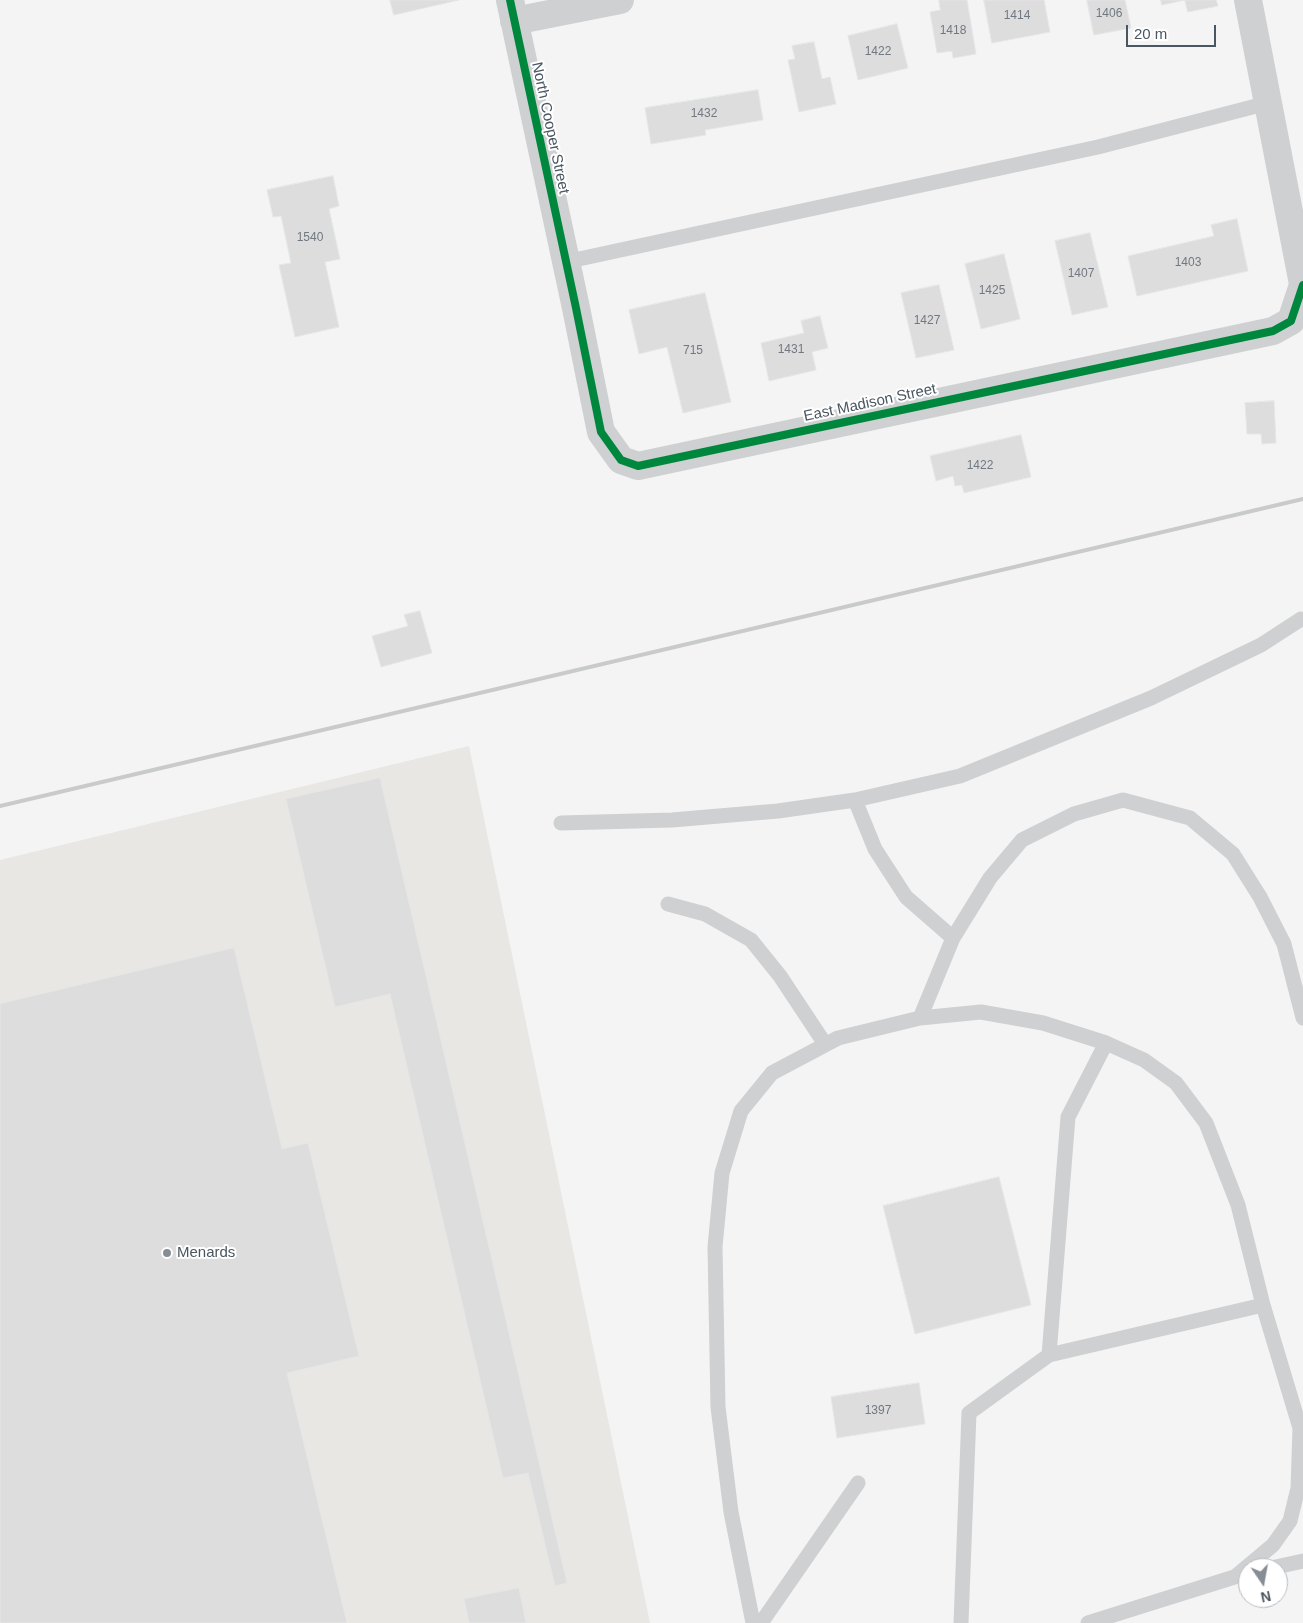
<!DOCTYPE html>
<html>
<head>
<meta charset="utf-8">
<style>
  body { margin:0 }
  #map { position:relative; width:1303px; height:1623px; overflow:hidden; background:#f4f4f4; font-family:Arial,sans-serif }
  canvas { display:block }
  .north { position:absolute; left:1238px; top:1558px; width:50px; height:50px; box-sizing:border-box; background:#fff; border:1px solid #b7bbc0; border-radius:50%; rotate:168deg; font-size:14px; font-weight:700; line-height:20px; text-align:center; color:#4a5661 }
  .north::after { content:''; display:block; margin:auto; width:18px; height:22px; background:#868d94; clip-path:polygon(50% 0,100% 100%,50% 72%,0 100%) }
  .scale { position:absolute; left:1126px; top:25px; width:90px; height:22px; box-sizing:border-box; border:2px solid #4a5661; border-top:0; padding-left:6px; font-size:15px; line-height:18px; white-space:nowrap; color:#4a5661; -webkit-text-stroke:4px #fff; paint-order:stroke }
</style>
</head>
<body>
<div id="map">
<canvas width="1303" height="1623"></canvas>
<div class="north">N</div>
<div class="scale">20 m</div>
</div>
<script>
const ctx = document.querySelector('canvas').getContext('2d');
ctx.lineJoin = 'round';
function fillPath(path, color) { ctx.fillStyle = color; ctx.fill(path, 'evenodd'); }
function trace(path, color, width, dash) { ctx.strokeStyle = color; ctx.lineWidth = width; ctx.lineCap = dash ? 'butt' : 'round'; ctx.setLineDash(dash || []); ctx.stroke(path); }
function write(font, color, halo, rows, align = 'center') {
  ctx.font = font + ' Arial,sans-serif'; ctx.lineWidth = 4; ctx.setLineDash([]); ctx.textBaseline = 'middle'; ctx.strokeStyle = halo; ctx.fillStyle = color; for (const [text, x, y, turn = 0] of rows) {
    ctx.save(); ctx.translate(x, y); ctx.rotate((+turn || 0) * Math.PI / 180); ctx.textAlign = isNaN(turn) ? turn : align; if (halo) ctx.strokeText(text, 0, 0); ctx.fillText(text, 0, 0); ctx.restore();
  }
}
const commercial = new Path2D(`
  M469,746L650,1623H0V860Z`);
const building = new Path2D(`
  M390,0H459L394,15Z
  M939,0H967L976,54L953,58L952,51L937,53L930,12L940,10Z
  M984,0H1044L1050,32L992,43Z
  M1087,0H1125L1131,28L1094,35Z
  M1161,0H1185L1162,5Z
  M1185,0H1216L1218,6L1188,12Z
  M897,24L908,68L858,80L848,36Z
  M814,42L822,79L830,77L836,104L799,112L788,60L795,59L792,46Z
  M758,90L763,120L705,130L706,135L651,144L645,108Z
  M333,176L339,206L329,209L340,259L325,262L339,327L295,337L279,265L291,263L281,216L273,217L267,190Z
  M1237,219L1248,271L1137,296L1128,256L1214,236L1211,225Z
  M1090,233L1108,307L1072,315L1055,241Z
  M1004,254L1020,319L981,329L965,264Z
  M939,285L954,350L916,358L901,293Z
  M705,293L731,402L683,413L667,347L639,354L629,310Z
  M820,316L828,348L812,352L816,370L769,381L761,343L804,333L801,321Z
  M1274,401L1276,443L1262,444L1261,434H1247L1245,403Z
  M1021,435L1031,477L964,493L962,485L955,486L953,476L936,481L930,456Z
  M420,611L432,653L381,667L372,636L408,626L404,615Z
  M380,778L567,1583L555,1586L528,1473L503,1478L390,994L335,1007L286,799Z
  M234,948L282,1149L308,1143L359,1356L287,1373L347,1623H0V1004Z
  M999,1177L1031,1305L915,1334L883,1206Z
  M919,1383L925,1424L837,1438L831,1397Z
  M519,1588L526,1623H469L464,1599Z`);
const lane = new Path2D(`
  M565,262L1098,147L1268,103
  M855,800L875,849L906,897L953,938
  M561,823L672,820L778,811L855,800L960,776L1151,698L1261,645L1301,619
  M668,904L705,914L751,940L780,976L825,1044
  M920,1018L953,938L990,878L1022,840L1074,814L1123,800L1190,818L1233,854L1260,897L1284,944L1303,1018
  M1049,1355L1068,1117L1106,1043
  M1271,1568L1303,1561
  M753,1623L731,1512L718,1407L715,1247L722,1173L741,1111L772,1073L838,1038L920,1018L981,1012L1043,1023L1106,1043L1144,1060L1176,1083L1206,1123L1238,1205L1263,1305L1300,1428L1298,1488L1290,1521L1273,1545L1236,1576
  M761,1623L858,1483
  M961,1623L969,1413L1049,1355L1263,1305
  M1088,1623L1244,1574`);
const street = new Path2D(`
  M510,0L576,308L601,432L621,460L638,466L1273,331L1291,321L1303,285
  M1248,0L1303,284
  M514,21L620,0`);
const rail = new Path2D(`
  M0,806L1303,499`);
const cycleway = new Path2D(`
  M510,0L576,308L601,432L621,460L638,466L1273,331L1291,321L1303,285`);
const markers = [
  [167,1253,5,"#868d94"]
];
const numberNames = [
  ["1406",1109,14],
  ["1414",1017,16],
  ["1418",953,31],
  ["1422",878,52],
  ["1432",704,114],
  ["1540",310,238],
  ["1403",1188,263],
  ["1407",1081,274],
  ["1425",992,291],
  ["1427",927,321],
  ["1431",791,350],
  ["715",693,351],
  ["1422",980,466],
  ["1397",878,1411]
];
const streetNames = [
  ["North Cooper Street",550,128,78],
  ["East Madison Street",870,403,-12]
];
const poiNames = [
  ["Menards",177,1253]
];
fillPath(commercial, '#e8e7e3');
fillPath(building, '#ddddde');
trace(building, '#e5e6e7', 1);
trace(lane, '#ced0d2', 15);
trace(street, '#ced0d2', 28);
trace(rail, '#c9cacc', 4);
trace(cycleway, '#00873e', 8);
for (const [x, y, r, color] of markers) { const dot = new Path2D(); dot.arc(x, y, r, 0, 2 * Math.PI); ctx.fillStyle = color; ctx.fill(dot); trace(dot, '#fff', 2); }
write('12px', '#707881', null, numberNames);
write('15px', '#4a5661', '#fff', streetNames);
write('15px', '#4a5661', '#fff', poiNames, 'left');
</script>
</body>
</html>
